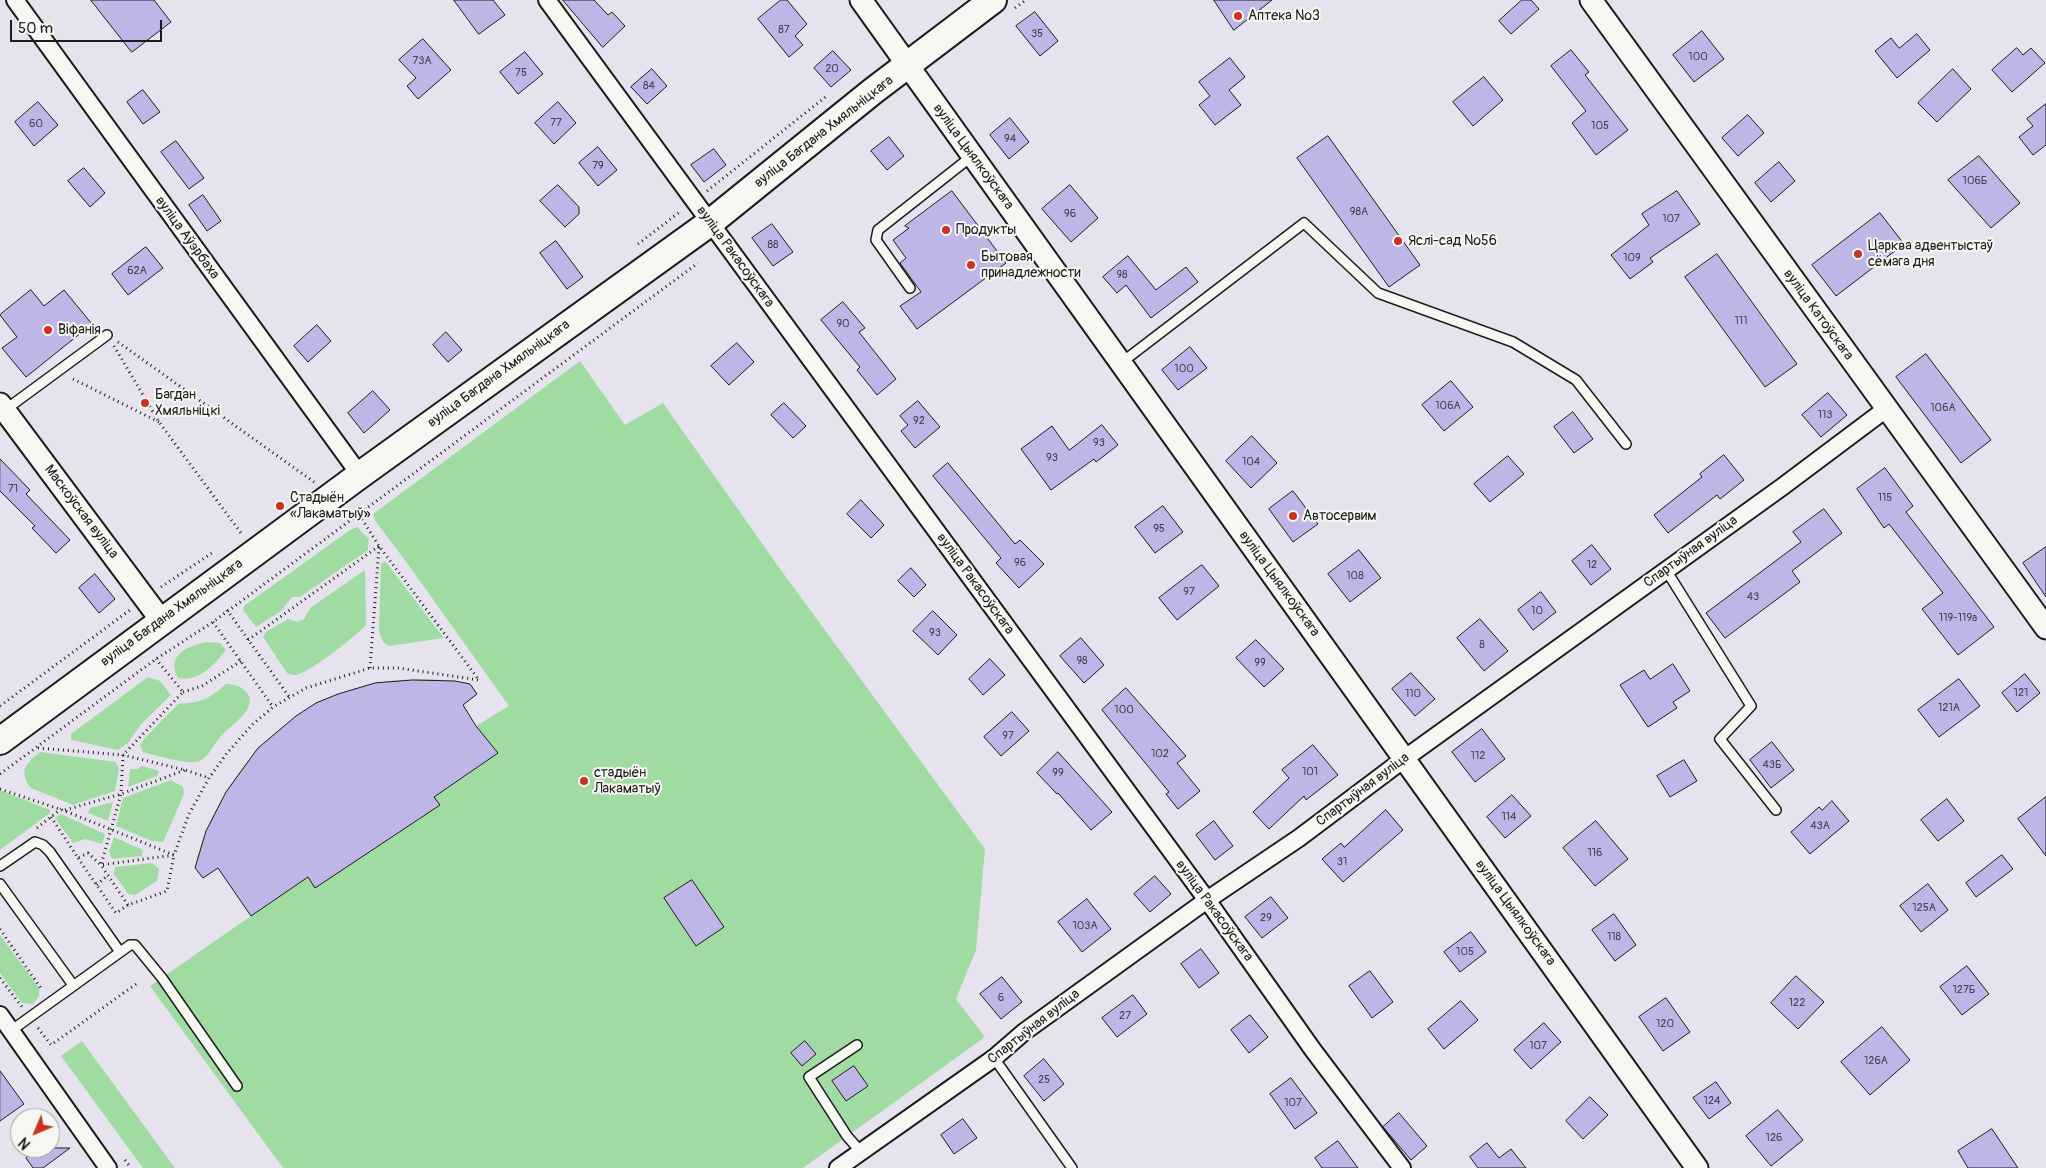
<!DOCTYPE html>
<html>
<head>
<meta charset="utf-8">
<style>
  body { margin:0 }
  #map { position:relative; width:2046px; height:1168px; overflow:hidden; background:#e6e3ef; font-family:Pangolin,sans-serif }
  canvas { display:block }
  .north { position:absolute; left:10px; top:1108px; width:50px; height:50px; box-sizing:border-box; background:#f6f6f2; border:1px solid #9f9f9c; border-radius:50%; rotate:225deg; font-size:14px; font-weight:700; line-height:20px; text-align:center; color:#1c1c1c }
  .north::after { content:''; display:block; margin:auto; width:18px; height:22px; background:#c8321e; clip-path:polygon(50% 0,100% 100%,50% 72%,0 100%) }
  .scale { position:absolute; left:10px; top:20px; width:152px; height:22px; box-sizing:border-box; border:2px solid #1c1c1c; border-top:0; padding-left:6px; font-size:15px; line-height:18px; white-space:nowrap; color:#1c1c1c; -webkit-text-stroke:4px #f6f6f2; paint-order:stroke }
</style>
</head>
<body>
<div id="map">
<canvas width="2046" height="1168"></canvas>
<div class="north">N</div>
<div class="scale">50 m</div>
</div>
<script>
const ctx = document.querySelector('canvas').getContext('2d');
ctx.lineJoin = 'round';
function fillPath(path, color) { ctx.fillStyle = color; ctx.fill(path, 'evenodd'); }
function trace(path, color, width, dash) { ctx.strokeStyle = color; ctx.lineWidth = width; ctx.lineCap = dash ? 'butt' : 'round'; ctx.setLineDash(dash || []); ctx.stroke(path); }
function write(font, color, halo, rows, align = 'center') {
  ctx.font = font + ' Pangolin,sans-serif'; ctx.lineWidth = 4; ctx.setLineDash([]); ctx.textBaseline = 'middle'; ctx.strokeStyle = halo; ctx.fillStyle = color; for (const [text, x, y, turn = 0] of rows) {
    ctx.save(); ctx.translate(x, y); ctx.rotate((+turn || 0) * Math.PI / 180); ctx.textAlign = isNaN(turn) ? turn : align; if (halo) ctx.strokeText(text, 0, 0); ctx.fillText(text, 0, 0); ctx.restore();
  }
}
const green = new Path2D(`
  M580,361L625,425L663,403L778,566L985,849L976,950L956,999L985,1037L803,1168H283L150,986L251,916L218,868L203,878L195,868C201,837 215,808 233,781C287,701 374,665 470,684L477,694L463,705L476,726L509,706L407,563L376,522L373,514Z
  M357,527L369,539L368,550L300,597H292L281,611L256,627L243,610L244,606L350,530Z
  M385,561L444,638L389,646L383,642L379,632L381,564Z
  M365,570L366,625C356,636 308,674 295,675C292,675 290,674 287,673L263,637L266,632L288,619L297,622L304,619L310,608Z
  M206,642L220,643L226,650C213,666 200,682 178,678C165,655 188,646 206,642Z
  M148,677L160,681L171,695L141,724L128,743L118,750L71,740V734Z
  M226,684C234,684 241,686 247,693C259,708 231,725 222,735C214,743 208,760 196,762C186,764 154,755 143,752L140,745L145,738L178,704C202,702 208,700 226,684Z
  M40,752L116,762L119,769L115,791L73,805L31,788C18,771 26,763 40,752Z
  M142,766L159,771L157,776L128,787L130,769H137Z
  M171,780L183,787L184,794L163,842L152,841L116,826L123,798Z
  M0,790L50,810V813L0,850Z
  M113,802L108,821L88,813L90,808Z
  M61,814L105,834L102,844L85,839L73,843L55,818Z
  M114,837L143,850L142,856L112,859L109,852Z
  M152,863L159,869L157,881L135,895L128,894L114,874L115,867Z
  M0,935L39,988V996L33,1004L22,1003L0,973Z
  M82,1041L175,1168H143L61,1056Z`);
const building = new Path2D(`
  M91,0H154L171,22L132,52Z
  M454,0H493L505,15L479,34Z
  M563,0H594L608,15L612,12L625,26L603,47Z
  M781,0H787L807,24L795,36L803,45L789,57L758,19Z
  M1214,0H1272L1234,30Z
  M1522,0H1531L1539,9L1511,34L1499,21Z
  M1035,12L1058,41L1040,56L1016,26Z
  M1702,31L1724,59L1694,82L1673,55Z
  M1917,34L1930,50L1897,78L1875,51L1891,38L1899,48Z
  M423,39L451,70L418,99L407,86L416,78L399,60Z
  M2017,48L2023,55L2031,48L2045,63L2012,92L1992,70Z
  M1571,50L1589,72L1585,75L1628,130L1596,155L1572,123L1586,111L1551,66Z
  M833,51L851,70L831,87L814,68Z
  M525,52L543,74L518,94L500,72Z
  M1230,58L1245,77L1229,90L1241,105L1215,125L1199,105L1210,96L1199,82Z
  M652,69L667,86L647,104L631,87Z
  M1953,69L1971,89L1937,122L1918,103Z
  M1484,77L1503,100L1473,126L1453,102Z
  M143,90L160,112L143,124L127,102Z
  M38,102L58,125L34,146L15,122Z
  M558,102L576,123L554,144L535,123Z
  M2046,104V145L2033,155L2019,137L2033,126L2027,119Z
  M1748,115L1764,133L1738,156L1722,138Z
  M1010,118L1029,142L1009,159L990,135Z
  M1328,136L1420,265L1389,287L1297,158Z
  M889,137L904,156L887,170L871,151Z
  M176,141L204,178L189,189L161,152Z
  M598,147L617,170L598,186L579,163Z
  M714,149L726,165L704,182L691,165Z
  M1979,156L2020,203L1991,228L1948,180Z
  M1779,162L1795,181L1771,202L1755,183Z
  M84,168L105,193L90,207L68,181Z
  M558,185L579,207V214L565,227L540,201Z
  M1070,185L1098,218L1071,242L1042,209Z
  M952,191L1006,263L917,329L900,306L921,292L900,263L906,258L893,240L909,228L905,226Z
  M1677,191L1700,224L1650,258L1653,262L1630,279L1611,255L1649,225L1642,214Z
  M203,195L221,221L207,231L189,205Z
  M1880,213L1904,244L1836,296L1812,265Z
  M772,224L793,252L773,266L752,238Z
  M556,241L583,277L567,289L540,253Z
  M146,247L163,268L128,295L112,274Z
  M1717,254L1797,364L1765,387L1685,277Z
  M1128,256L1156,290L1186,267L1198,282L1151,318L1126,285L1117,293L1103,277Z
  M31,290L44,306L64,290L92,324L26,377L2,348L17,337L0,315Z
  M843,302L865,328L859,332L896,379L877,395L857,370L860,367L821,320Z
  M317,325L331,341L308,362L294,346Z
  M446,332L462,350L448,362L433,345Z
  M737,343L754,362L729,385L711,366Z
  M1190,347L1207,368L1178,390L1162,370Z
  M1926,354L1991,440L1961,463L1896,377Z
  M1451,381L1473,407L1444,431L1422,405Z
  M373,391L390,410L364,433L348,413Z
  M1828,393L1847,415L1821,437L1802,415Z
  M918,401L940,427L915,448L901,431L908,425L900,416Z
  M784,403L806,426L793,438L771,415Z
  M1573,412L1593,439L1574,453L1554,427Z
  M1102,425L1118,445L1096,462L1094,459L1051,490L1021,449L1052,426L1069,450Z
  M1252,436L1277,463L1251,488L1226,461Z
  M1724,455L1744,480L1720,499L1717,495L1668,533L1654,515L1702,477L1700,474Z
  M1508,456L1524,474L1490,502L1474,484Z
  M0,459L30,490L26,494L70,540L56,553L32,528L35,526L0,491Z
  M948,463L1015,544L1020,540L1044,564L1019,588L996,563L1001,558L933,476Z
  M1885,468L1913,506L1906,512L1994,627L1958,655L1922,609L1943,593L1889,524L1884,528L1857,489Z
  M1293,491L1318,524L1293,542L1269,509Z
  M861,500L884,525L871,538L847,514Z
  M1163,506L1183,532L1155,553L1135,527Z
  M1824,509L1842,533L1792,571L1800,582L1725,638L1706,613L1801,542L1793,532Z
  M1592,545L1611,569L1591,585L1572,561Z
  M2046,547V597L2023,563Z
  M1359,550L1381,578L1350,602L1328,574Z
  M1202,565L1219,586L1177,620L1159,598Z
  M911,568L926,585L914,597L898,581Z
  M95,574L115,599L99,613L79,588Z
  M1541,592L1556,612L1533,630L1518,610Z
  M933,611L957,635L938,655L913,631Z
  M1480,619L1508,651L1484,671L1457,638Z
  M1081,638L1104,665L1084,683L1060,656Z
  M1256,640L1284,669L1264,687L1236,658Z
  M990,659L1005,675L983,695L969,679Z
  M1673,664L1690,691L1673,702L1677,708L1648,727L1620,685L1644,670L1650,679Z
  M1411,673L1435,699L1415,716L1392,689Z
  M2025,674L2040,693L2017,712L2002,693Z
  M1959,679L1980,706L1939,737L1918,710Z
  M413,680L455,681L470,684L477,694L463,705L476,726L498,753L434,797L440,805L315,888L308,877L251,916L218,868L203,878L195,868L206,831L226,792L258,748L296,716L316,703L338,694L375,683Z
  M1126,688L1186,756L1177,763L1200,791L1178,809L1166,794L1169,792L1102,710Z
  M1012,712L1029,731L1001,756L984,737Z
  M1482,729L1505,759L1475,782L1452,752Z
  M1772,742L1794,770L1771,788L1750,760Z
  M1313,745L1338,775L1306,800L1304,796L1269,829L1253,812L1289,778L1282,770Z
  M1058,752L1112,812L1091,830L1058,793L1057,794L1037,773Z
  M1684,760L1697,781L1670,797L1657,776Z
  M1512,795L1531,816L1505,838L1487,817Z
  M2046,797V856L2018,819Z
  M1947,799L1964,821L1938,841L1921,820Z
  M1832,801L1849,821L1810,854L1791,832L1819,807L1822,810Z
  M1386,810L1403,830L1343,882L1322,859L1341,843L1344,847Z
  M1214,821L1233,846L1215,860L1196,835Z
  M1596,821L1628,859L1595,886L1563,848Z
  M2002,855L2013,869L1976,897L1966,883Z
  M1155,876L1171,894L1150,912L1134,894Z
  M692,880L724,927L696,946L664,898Z
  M1928,884L1948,910L1921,932L1900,906Z
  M1271,897L1288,918L1262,938L1245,917Z
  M1087,899L1111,929L1082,952L1058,922Z
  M1614,914L1636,945L1615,961L1592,930Z
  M1471,932L1486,952L1460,972L1444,952Z
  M1201,949L1219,973L1199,988L1181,964Z
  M1967,966L1989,994L1962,1015L1940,987Z
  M1370,971L1393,1002L1372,1018L1349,986Z
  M1796,976L1824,1002L1798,1029L1771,1003Z
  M1002,977L1022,1002L1001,1019L980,994Z
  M1133,995L1147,1014L1117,1037L1102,1018Z
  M1666,998L1690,1032L1663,1051L1639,1017Z
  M1461,1001L1478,1020L1444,1049L1428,1029Z
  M1250,1015L1268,1037L1249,1053L1231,1030Z
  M1544,1023L1561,1042L1531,1069L1514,1050Z
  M1882,1027L1910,1060L1870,1095L1841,1062Z
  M805,1041L816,1054L802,1066L791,1053Z
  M1044,1059L1064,1084L1044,1101L1024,1076Z
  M854,1066L868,1086L846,1101L832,1081Z
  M0,1071L24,1104L0,1121Z
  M1291,1078L1317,1113L1295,1129L1270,1094Z
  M1716,1082L1731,1103L1709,1119L1693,1098Z
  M1590,1097L1608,1115L1583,1139L1566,1121Z
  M1778,1110L1803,1140L1771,1166L1746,1136Z
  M1399,1113L1427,1146L1411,1160L1383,1127Z
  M963,1119L977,1138L954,1154L941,1135Z
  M1992,1129L2018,1168H1968L1958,1151Z
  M1338,1141L1358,1168H1322L1315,1158Z
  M1487,1143L1499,1158L1511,1149L1526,1168H1478L1470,1157Z
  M39,1148H70L43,1168H33L26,1158Z`);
const path = new Path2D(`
  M1015,8L1026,0
  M707,191L828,95
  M638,244L681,211
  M118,342L314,482
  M114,346L159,422L241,533
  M73,379L159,422
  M161,587L212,553
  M227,610L290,698
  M213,622L273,707
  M248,640L379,546
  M370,668L379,547
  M183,692L202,686L241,661
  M0,706L130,610
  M38,748L123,755L185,770L209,778
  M0,774L156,659L213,622L698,263
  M0,789L65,811L174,855L189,814L209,778L227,753L253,724L273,707L306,688L370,668H398L479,680L379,546L358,513
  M65,810L121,794L185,770
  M51,817L78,858L88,853L101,865L174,855L167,891L128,905L116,913L78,858
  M37,828L61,809
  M97,885L108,875
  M128,905L101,865L121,794L123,755L183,692L156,659
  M0,929L42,990
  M0,978L22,1007
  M38,1028L51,1045L139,982
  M125,1160L131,1168`);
const service = new Path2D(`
  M910,288L876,240L878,230L972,156
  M1121,363L1304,223L1378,293L1513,342L1576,380L1626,444
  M5,410L107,335
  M1666,570L1751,706L1720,739L1776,810
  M0,866L35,842L43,845L50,852L120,952
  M0,884L73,985
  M12,1030L130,945H135L162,978L237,1086
  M857,1045L809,1077L847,1136L861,1152
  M994,1058L1072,1168`);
const minor = new Path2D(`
  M15,0L360,475
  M547,0L1207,900L1313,1050L1402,1168
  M0,1015L108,1168
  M838,1168L994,1058L1024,1032L1207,900L1299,838L1404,759L1782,487L1886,409`);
const tertiary = new Path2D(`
  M861,0L1697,1168
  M1591,0L2046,628
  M0,404L161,620`);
const primary = new Path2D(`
  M0,741L360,475L711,222L873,91L993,0`);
const markers = [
  [1238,16,5,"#c8321e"],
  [946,230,5,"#c8321e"],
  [1398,241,5,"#c8321e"],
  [1858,254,5,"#c8321e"],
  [971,265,5,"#c8321e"],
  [48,330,5,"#c8321e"],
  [145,403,5,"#c8321e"],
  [280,506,5,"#c8321e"],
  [1293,516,5,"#c8321e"],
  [584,781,5,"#c8321e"]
];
const numberNames = [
  ["87",784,30],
  ["35",1037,34],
  ["100",1698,57],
  ["73А",422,61],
  ["20",832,69],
  ["75",521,73],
  ["84",649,86],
  ["77",556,123],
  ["60",36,124],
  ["105",1600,126],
  ["94",1010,139],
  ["79",598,166],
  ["106Б",1975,181],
  ["98А",1359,212],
  ["96",1070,214],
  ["107",1671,219],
  ["88",773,245],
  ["109",1632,258],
  ["62А",137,271],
  ["98",1122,275],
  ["111",1741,321],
  ["90",843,324],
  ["100",1184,369],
  ["106А",1448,406],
  ["106А",1943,408],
  ["113",1825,415],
  ["92",919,421],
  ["93",1099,443],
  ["93",1052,458],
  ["104",1251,462],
  ["71",13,489],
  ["115",1885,498],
  ["95",1159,529],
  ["96",1020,563],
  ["12",1592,565],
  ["108",1355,576],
  ["97",1189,592],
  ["43",1753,597],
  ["10",1537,611],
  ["119-119а",1958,618],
  ["93",935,633],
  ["8",1482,645],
  ["98",1082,661],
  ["99",1260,663],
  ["121",2021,693],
  ["110",1413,694],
  ["121А",1949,708],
  ["100",1124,710],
  ["97",1008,736],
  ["102",1160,754],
  ["112",1478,756],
  ["43Б",1772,765],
  ["101",1310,772],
  ["99",1058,773],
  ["114",1509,817],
  ["43А",1820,826],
  ["116",1595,853],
  ["31",1342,862],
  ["125А",1924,908],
  ["29",1266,918],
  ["103А",1085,926],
  ["118",1614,937],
  ["105",1465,952],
  ["127Б",1964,990],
  ["6",1001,998],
  ["122",1797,1003],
  ["27",1125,1016],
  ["120",1665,1024],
  ["107",1538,1046],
  ["126А",1876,1061],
  ["25",1044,1080],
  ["124",1712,1101],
  ["107",1293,1103],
  ["126",1774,1138]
];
const poiNames = [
  ["Аптека №3",1248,16],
  ["Продукты",956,230],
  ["Яслі-сад №56",1408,241],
  ["Царква адвентыстаў",1868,246],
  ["сёмага дня",1868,262],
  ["Бытовая",981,257],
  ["принадлежности",981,273],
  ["Віфанія",58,330],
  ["Багдан",155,395],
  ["Хмяльніцкі",155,411],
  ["Стадыён",290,498],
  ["«Лакаматыў»",290,514],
  ["Автосервим",1303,516],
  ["стадыён",594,773],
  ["Лакаматыў",594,789]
];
const streetNames = [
  ["вуліца Багдана Хмяльніцкага",824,132,-38],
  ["вуліца Цыялкоўскага",973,157,54],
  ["вуліца Аўэрбаха",187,238,54],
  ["вуліца Ракасоўскага",735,257,54],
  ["вуліца Катоўскага",1818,315,54],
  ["вуліца Багдана Хмяльніцкага",499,374,-36],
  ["Маскоўская вуліца",81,512,53],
  ["Спартыўная вуліца",1691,552,-36],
  ["вуліца Ракасоўскага",975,584,54],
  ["вуліца Цыялкоўскага",1279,584,54],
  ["вуліца Багдана Хмяльніцкага",172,613,-36],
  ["Спартыўная вуліца",1363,790,-37],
  ["вуліца Ракасоўскага",1214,911,54],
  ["вуліца Цыялкоўскага",1515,913,54],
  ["Спартыўная вуліца",1034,1027,-38]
];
fillPath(green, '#a0dba2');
fillPath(building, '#bfb6e8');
trace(building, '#1c1c1c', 1);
trace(service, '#1c1c1c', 12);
trace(minor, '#1c1c1c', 20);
trace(tertiary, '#1c1c1c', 25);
trace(primary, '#1c1c1c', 30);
trace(path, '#1c1c1c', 3, [1, 4]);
trace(service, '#f6f6f2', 9);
trace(minor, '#f6f6f2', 16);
trace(tertiary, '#f6f6f2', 21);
trace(primary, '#f6f6f2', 26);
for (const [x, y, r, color] of markers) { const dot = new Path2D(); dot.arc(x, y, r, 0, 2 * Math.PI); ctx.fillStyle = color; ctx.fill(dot); trace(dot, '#f6f6f2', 2); }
write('11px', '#45424f', null, numberNames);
write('14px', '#1c1c1c', '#f6f6f2', poiNames, 'left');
write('14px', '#1c1c1c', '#f6f6f2', streetNames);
</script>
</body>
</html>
